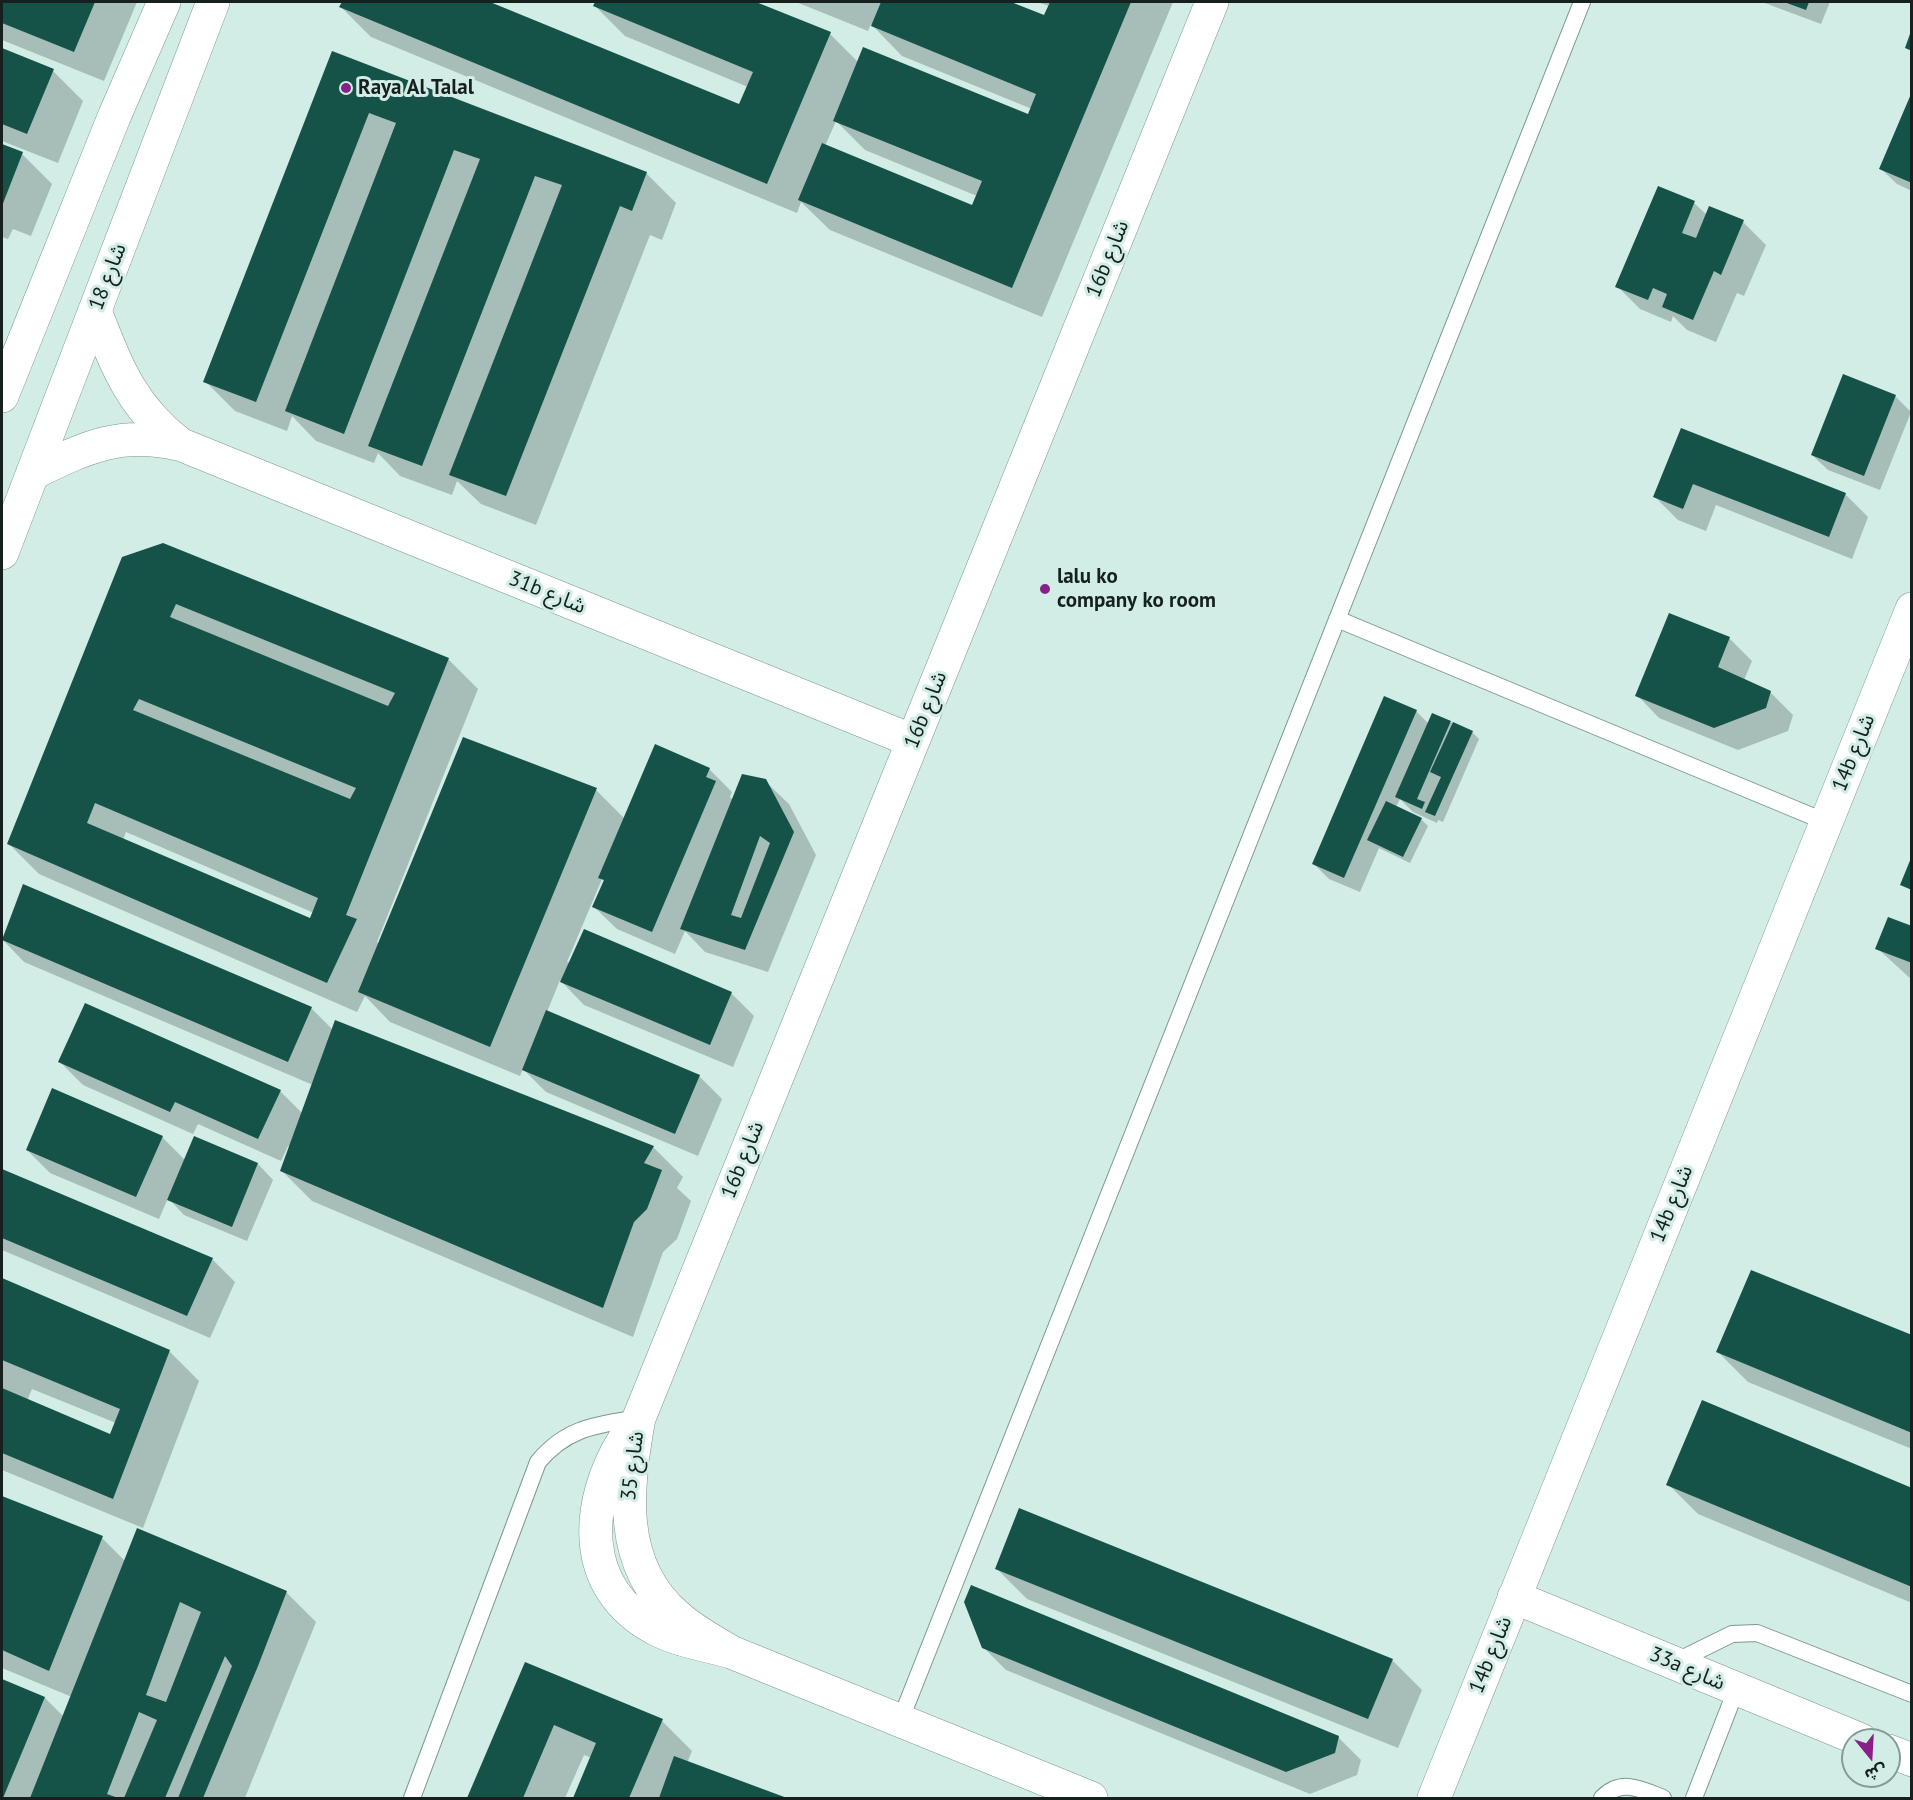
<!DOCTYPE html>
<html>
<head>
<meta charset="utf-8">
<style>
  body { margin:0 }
  #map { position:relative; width:1913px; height:1800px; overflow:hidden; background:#d1ede6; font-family:"PT Sans","Noto Sans Arabic",sans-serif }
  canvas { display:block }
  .frame { position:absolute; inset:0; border:3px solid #16201e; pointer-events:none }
  .north { position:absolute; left:1841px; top:1728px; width:60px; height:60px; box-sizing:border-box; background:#d1ede6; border:2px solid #869b96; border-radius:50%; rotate:162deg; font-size:16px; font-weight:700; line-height:24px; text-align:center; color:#16201e }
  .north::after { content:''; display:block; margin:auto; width:21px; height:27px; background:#882087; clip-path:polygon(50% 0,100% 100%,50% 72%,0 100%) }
</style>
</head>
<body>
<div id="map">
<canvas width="1913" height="1800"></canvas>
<div class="frame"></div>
<div class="north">ش</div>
</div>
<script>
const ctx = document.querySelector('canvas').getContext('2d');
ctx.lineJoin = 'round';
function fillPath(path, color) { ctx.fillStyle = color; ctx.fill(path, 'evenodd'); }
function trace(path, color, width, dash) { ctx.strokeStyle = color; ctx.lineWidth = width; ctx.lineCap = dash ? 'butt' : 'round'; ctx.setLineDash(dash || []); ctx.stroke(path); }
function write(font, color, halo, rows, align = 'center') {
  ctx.font = font + ' "PT Sans","Noto Sans Arabic",sans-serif'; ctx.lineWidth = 6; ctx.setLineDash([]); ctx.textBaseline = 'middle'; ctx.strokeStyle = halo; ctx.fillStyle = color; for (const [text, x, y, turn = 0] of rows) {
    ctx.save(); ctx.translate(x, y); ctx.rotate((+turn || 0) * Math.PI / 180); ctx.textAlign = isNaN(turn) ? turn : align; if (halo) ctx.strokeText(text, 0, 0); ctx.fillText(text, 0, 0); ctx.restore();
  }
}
const shadow = new Path2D(`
  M2,2H137L104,81L2,40Z
  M343,2H486L740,106L748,87L625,36L595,6L597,2H752L830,34L859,63L1029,116L1032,109L902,56L871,24L868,31L796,2H1007L1045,17L1049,6L1037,2H1173L1042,317L830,230L801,202L797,213L371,37L341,7ZM836,121L865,150L977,196L973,207L825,146Z
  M1762,2H1830L1821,24Z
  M2,50L53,71L83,101L58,163L2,141Z
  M333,53L646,173L676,203L662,240L650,235L536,525L481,504L457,481L452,495L400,476L378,453L374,463L316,441L292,416L287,431L235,411L205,381Z
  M1912,98V191L1897,184L1881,169Z
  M2,145L22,154L52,184L31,236L13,229L8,239L2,237Z
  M1659,187L1694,203L1707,215L1743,222L1766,245L1744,296L1737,293L1716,342L1687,330L1673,316L1671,322L1640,309L1617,286Z
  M1844,376L1896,397L1911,412L1880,490L1828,470L1812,455Z
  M1682,429L1845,494L1868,517L1852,559L1716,505L1706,531L1678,520L1655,497Z
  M123,558L448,659L478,689L377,942L379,944L596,790L625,819L709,769L732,792L730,797L733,800L765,781L789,804L816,855L768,972L705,952L685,931L675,954L617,929L594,907L605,882L602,879L567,962L731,993L754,1016L733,1067L584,1005L560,980L547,1012L699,1076L722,1099L698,1156L546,1092L523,1069L520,1076L390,1022L365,996L357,1012L39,874L9,844ZM126,832L314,913L311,920L123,840Z
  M1729,638L1752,661L1744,680L1770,692L1793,715L1788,731L1738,750L1659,718L1637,695Z
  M1416,711L1429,724L1450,722L1472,732L1479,739L1443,822L1438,820L1437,823L1413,812L1400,799L1396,807L1421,819L1428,826L1410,863L1379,848L1360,892L1329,879L1314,864Z
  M24,886L311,1008L333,1030L653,1147L683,1177L677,1188L691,1201L677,1239L663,1252L633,1337L312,1201L282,1171L291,1147L288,1146L281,1161L198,1124L193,1134L83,1085L60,1062L280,1091L303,1114L313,1085L24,962L2,939Z
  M1912,928V980L1877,948Z
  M162,1137L185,1160L195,1138L258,1164L273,1180L247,1241L184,1215L168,1198L159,1219L50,1173L27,1150Z
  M2,1171L212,1259L235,1282L210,1338L2,1250Z
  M2,1280L169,1351L199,1381L143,1528L2,1470ZM32,1389L116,1423L111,1435L27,1401Z
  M1912,1336V1449L1748,1382L1718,1352Z
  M1668,1484L1912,1489V1603L1698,1514Z
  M2,1497L102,1538L125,1561L286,1592L316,1622L245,1798H2V1681L45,1698L64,1717L72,1697L2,1668Z
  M997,1569L1392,1660L1422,1690L1398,1748L1027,1599Z
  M983,1647L1338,1737L1361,1760L1357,1775L1310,1794L1006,1670Z
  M526,1664L662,1721L692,1751L687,1763L783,1798H574L592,1758L584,1755L565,1798H469Z`);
const building = new Path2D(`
  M2,2H95L74,52L2,23Z
  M342,2H490L739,104L753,72L593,6L595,2H756L831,32L767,184L339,7Z
  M881,2H1011L1044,15L1050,2H1131L1012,288L798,200L822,143L972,205L982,181L833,121L863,47L1028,114L1036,94L871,26Z
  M1784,2H1809L1806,10Z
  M1911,31H1912V51L1905,48Z
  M2,48L54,69L27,134L2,124Z
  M332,51L647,172L632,211L620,206L506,496L449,475L562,185L535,176L422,466L368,446L480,159L454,150L344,434L285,411L396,123L369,113L256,402L203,382Z
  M1911,94H1912V183L1879,169Z
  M2,144L23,152L2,206Z
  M1658,186L1695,201L1682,233L1696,238L1709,206L1744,220L1721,275L1714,271L1693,320L1662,307L1667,294L1653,288L1648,300L1615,287Z
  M1843,374L1896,395L1864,476L1811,455Z
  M1681,428L1846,493L1829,537L1693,484L1683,509L1653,497Z
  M163,543L449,658L346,915L357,919L327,983L7,844L122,557ZM176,604L395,693L388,706L170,617ZM139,699L356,788L350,799L133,710ZM95,803L318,898L310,918L87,823Z
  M1669,613L1730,637L1718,667L1771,691L1766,708L1714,728L1635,696Z
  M1384,696L1417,710L1344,878L1312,864Z
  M1432,713L1451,721L1417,799L1425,802L1422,809L1395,797Z
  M1453,722L1473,731L1435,816L1425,812L1441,777L1430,772Z
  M463,737L597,788L490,1047L358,992Z
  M655,744L710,768L706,777L716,781L652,932L592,907L604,880L598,878Z
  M742,774L766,779L794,832L745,950L680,929ZM760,836L770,843L741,918L731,915Z
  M1386,801L1422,818L1403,857L1367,840Z
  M1911,858H1912V890L1900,885Z
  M23,884L312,1007L288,1062L2,940Z
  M1888,917L1912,926V963L1875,949Z
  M584,929L732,992L710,1045L560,982Z
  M85,1003L281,1090L258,1139L175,1102L170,1112L58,1062Z
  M546,1010L700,1075L675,1134L522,1070Z
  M335,1020L654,1146L644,1163L662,1170L647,1209L634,1222L603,1308L280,1171Z
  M52,1088L163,1136L136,1197L26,1150Z
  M194,1136L258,1163L232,1227L167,1200Z
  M2,1169L213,1258L187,1316L2,1238Z
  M1751,1270L1912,1335V1433L1716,1352Z
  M2,1278L170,1350L113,1499L2,1453V1388L110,1434L120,1409L2,1360Z
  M1702,1400L1912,1488V1587L1666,1485Z
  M2,1496L103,1536L49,1671L2,1650Z
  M1019,1508L1393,1659L1368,1719L995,1569Z
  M137,1528L287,1591L258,1666L203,1798H178L232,1666L225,1656L165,1798H124L157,1720L139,1712L107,1794L118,1798H30ZM180,1602L201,1612L166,1702L146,1695Z
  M971,1585L1339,1736L1335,1753L1286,1772L982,1648L964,1602Z
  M525,1662L663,1719L629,1798H573L596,1743L554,1725L523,1798H467Z
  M2,1679L45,1697L3,1798H2Z
  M674,1756L787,1798H659Z`);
const service = new Path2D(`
  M1337,619L1826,822
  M1673,1663L1732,1634L1757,1633L1912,1694
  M900,1721L1582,2
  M412,1798L538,1462C567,1427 597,1425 639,1418
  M1602,1798C1621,1778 1641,1789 1663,1798
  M1694,1798L1736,1690`);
const minor = new Path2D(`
  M95,311C117,367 131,406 180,444
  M33,473C87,447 121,430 182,445L913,741
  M625,1438C584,1503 579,1589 656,1629C679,1641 706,1645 731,1652L1091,1798
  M1514,1597L1861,1740
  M731,1652C713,1641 692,1630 677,1616C617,1565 626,1487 639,1418L1212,2
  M1889,1751L1912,1760
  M1434,1798L1912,609`);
const tertiary = new Path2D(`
  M2,396L114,117L164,2
  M2,553L213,2`);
const markers = [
  [346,88,6,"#882087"],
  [1045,589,6,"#882087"]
];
const poiNames = [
  ["Raya Al Talal",358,88],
  ["lalu ko",1057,577],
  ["company ko room",1057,601]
];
const streetNames = [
  ["16b شارع",1108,259,-68],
  ["شارع 18",108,277,-69],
  ["31b شارع",547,593,22],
  ["16b شارع",926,710,-68],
  ["14b شارع",1854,753,-68],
  ["16b شارع",743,1160,-68],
  ["14b شارع",1672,1204,-68],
  ["شارع 35",633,1466,-83],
  ["14b شارع",1491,1655,-68],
  ["33a شارع",1687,1669,23]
];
fillPath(shadow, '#0003');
fillPath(building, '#155248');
trace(service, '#7d9791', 18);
trace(minor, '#7d9791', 34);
trace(tertiary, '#7d9791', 34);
trace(service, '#fff', 16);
trace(minor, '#fff', 33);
trace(tertiary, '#fff', 33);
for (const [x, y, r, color] of markers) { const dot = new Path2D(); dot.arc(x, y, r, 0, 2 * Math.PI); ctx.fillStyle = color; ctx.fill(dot); trace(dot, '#d1ede6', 2); }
write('bold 21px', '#16201e', '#d1ede6', poiNames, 'left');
write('21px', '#16201e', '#d1ede6', streetNames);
</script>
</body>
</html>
